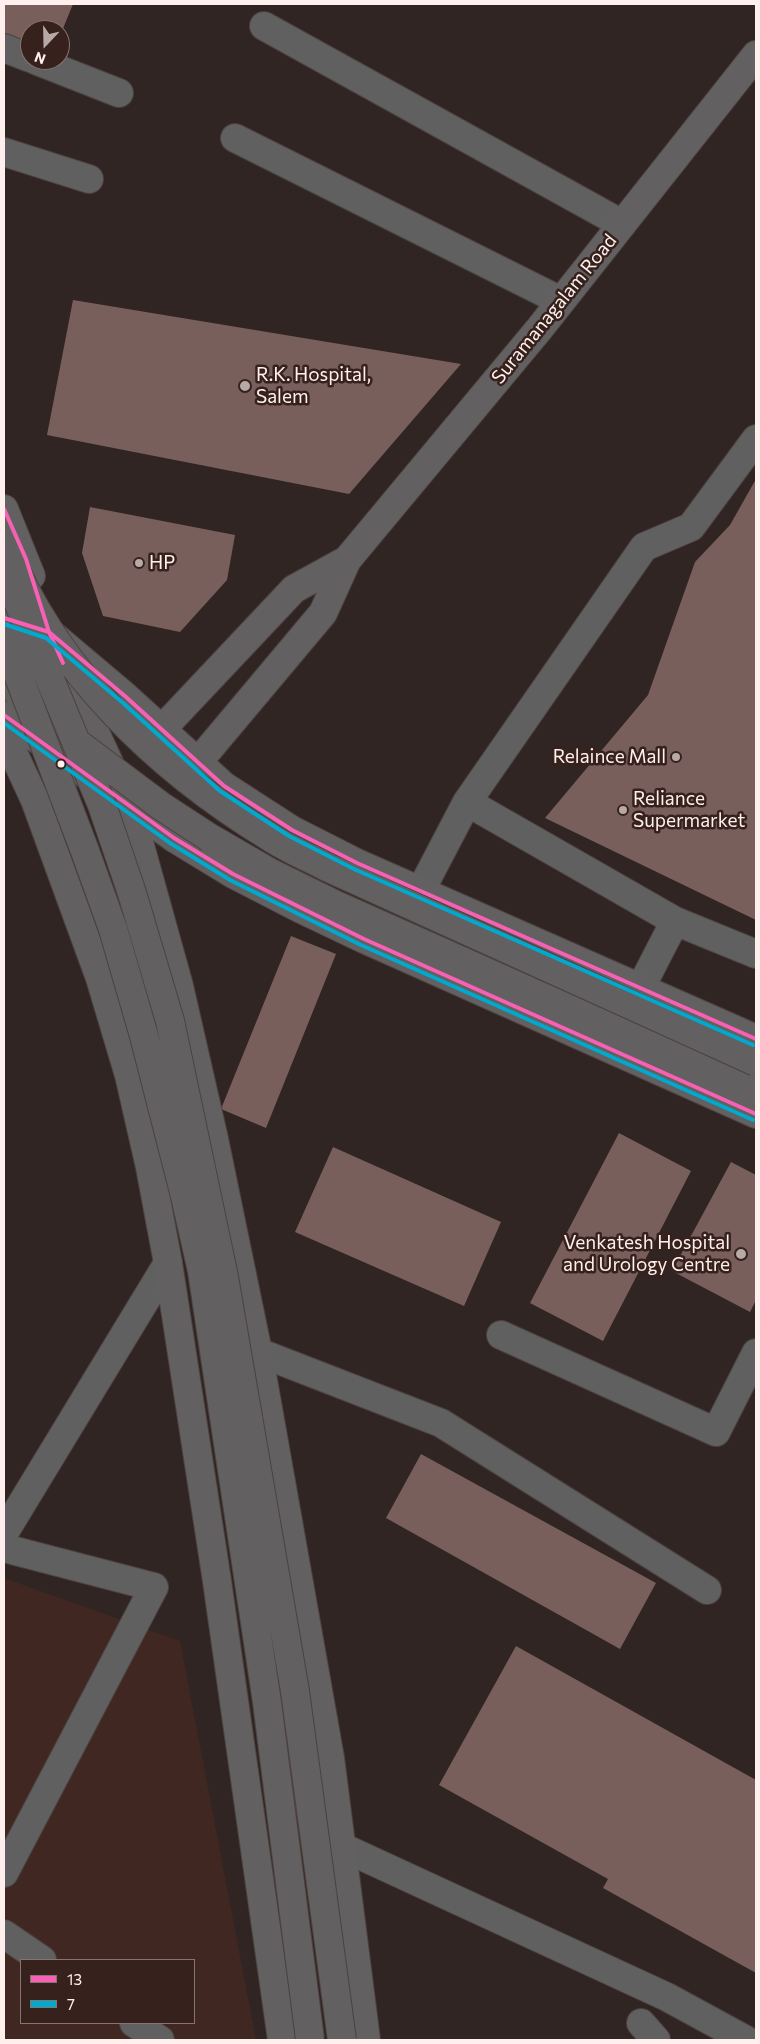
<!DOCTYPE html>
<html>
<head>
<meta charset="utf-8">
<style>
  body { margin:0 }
  #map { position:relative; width:760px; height:2044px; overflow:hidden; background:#302523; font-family:Commissioner,sans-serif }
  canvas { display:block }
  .frame { position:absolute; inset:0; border:5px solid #fff0ed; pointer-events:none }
  .legend { position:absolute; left:20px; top:1959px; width:175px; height:65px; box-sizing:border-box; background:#36211d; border:1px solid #867470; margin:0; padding:6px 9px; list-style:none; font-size:15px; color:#fff0ed }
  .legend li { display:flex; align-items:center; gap:10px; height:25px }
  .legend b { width:25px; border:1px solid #867470 }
  .north { position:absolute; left:20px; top:20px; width:50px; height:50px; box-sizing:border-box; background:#36211d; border:1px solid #867470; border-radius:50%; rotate:201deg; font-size:14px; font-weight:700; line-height:20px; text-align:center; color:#fff0ed }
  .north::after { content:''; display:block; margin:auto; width:18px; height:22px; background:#b7a9a6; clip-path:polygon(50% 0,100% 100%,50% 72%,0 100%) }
</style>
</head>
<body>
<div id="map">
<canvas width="760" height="2044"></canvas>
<div class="frame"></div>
<ul class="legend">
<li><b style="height:6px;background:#f860b3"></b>13</li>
<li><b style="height:6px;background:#00a9ce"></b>7</li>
</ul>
<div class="north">N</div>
</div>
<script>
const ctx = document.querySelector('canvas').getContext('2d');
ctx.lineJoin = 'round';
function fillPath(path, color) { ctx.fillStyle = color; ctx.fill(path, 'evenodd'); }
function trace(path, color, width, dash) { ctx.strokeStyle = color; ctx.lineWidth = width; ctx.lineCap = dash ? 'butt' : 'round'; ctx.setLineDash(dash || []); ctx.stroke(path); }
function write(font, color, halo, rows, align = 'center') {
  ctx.font = font + ' Commissioner,sans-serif'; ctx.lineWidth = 5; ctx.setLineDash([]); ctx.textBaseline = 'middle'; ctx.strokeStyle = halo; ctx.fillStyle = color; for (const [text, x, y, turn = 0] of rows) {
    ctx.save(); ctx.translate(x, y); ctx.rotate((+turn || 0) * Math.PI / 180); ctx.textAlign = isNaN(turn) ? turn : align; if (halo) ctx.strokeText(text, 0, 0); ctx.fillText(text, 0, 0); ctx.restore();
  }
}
const built = new Path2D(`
  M4,1578L180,1641L256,2040H4ZM21,1960H194V2023H21Z`);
const building = new Path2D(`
  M4,4H73L60,36V30H30V46L4,36Z
  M73,300L461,364L349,494L47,435Z
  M756,479V920L545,818L648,695L695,562L730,525Z
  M90,507L235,535L227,580L180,632L103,616L82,553Z
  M291,936L336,954L266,1128L221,1109Z
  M619,1133L691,1171L603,1341L530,1303Z
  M333,1147L501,1222L464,1306L295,1232Z
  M731,1162L756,1175V1300L750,1312L672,1271Z
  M421,1454L656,1583L620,1649L386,1518Z
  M516,1646L756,1780V1973L603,1888L608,1879L439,1785Z`);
const minor = new Path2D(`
  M264,26L622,224
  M4,48L30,58
  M35,60L119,93
  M235,138L561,301
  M4,152L89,179
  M467,802L675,921L756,954
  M421,890L467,802L644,547L691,527L756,439
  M640,989L675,921
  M501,1335L716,1432L756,1353
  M258,1352L441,1423L707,1590
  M4,1533L168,1263
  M4,1548L154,1587L4,1873
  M342,1847L667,1997L746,2040
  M4,1934L42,1960
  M134,2023L160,2040
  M641,2023L656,2040`);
const major = new Path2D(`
  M4,509L31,576
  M4,618L49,632L126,697L224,786L292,830L357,863L756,1039
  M59,654L129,806L179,986L214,1139L258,1352L330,1758L366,2040
  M4,679L52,725
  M4,715L174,838L233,874L299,908L364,939L756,1114
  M162,729L294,589L347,560
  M4,733L35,800L100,978L129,1075L150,1167L168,1263L217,1581L282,2040
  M198,762L323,613L347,560L540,328L756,55
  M210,838L269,872L336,905L756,1092`);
const majorBridge = new Path2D(`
  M4,544C54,670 157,768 270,837C288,849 308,857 327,867L756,1062
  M4,568L102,805L132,893L170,1021L224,1277L295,1691L342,2040
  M4,638L85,851L113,929L144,1036L185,1196L202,1271L267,1702L310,2040
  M77,743L161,806L210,838`);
const bus1 = new Path2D(`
  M4,509L26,559L49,632L63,663
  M4,618L49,632L126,697L224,786L292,830L357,863L756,1039
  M4,715L174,838L233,874L364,939L756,1114`);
const bus2 = new Path2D(`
  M4,624L46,638L122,702L220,791L289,836L354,869L753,1045
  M4,723L170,843L230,880L361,945L753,1120`);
const markers = [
  [245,386,6,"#b7a9a6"],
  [139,563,5,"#b7a9a6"],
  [676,757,5,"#b7a9a6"],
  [61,764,4.5,"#fff0ed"],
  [623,810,5,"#b7a9a6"],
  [741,1254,6,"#b7a9a6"]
];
const streetNames = [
  ["Suramanagalam Road",554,309,-51]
];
const poiNames = [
  ["R.K. Hospital,",256,375],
  ["Salem",256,397],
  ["HP",149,563],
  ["Relaince Mall",666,757,"right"],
  ["Reliance",633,799],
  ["Supermarket",633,821],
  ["Venkatesh Hospital",730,1243,"right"],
  ["and Urology Centre",730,1265,"right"]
];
fillPath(built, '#402722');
fillPath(building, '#785f5b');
trace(minor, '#4c4240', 30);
trace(major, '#4c4240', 30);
trace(minor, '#606061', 28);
trace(major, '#636061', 28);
trace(majorBridge, '#4c4240', 30, []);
trace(majorBridge, '#636061', 28);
trace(bus1, '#f860b3', 4);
trace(bus2, '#00a9ce', 4);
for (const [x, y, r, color] of markers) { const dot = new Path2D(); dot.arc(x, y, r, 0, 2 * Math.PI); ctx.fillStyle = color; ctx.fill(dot); trace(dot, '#36211d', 2); }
write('19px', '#fff0ed', '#36211d', streetNames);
write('19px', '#fff0ed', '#36211d', poiNames, 'left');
</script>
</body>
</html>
